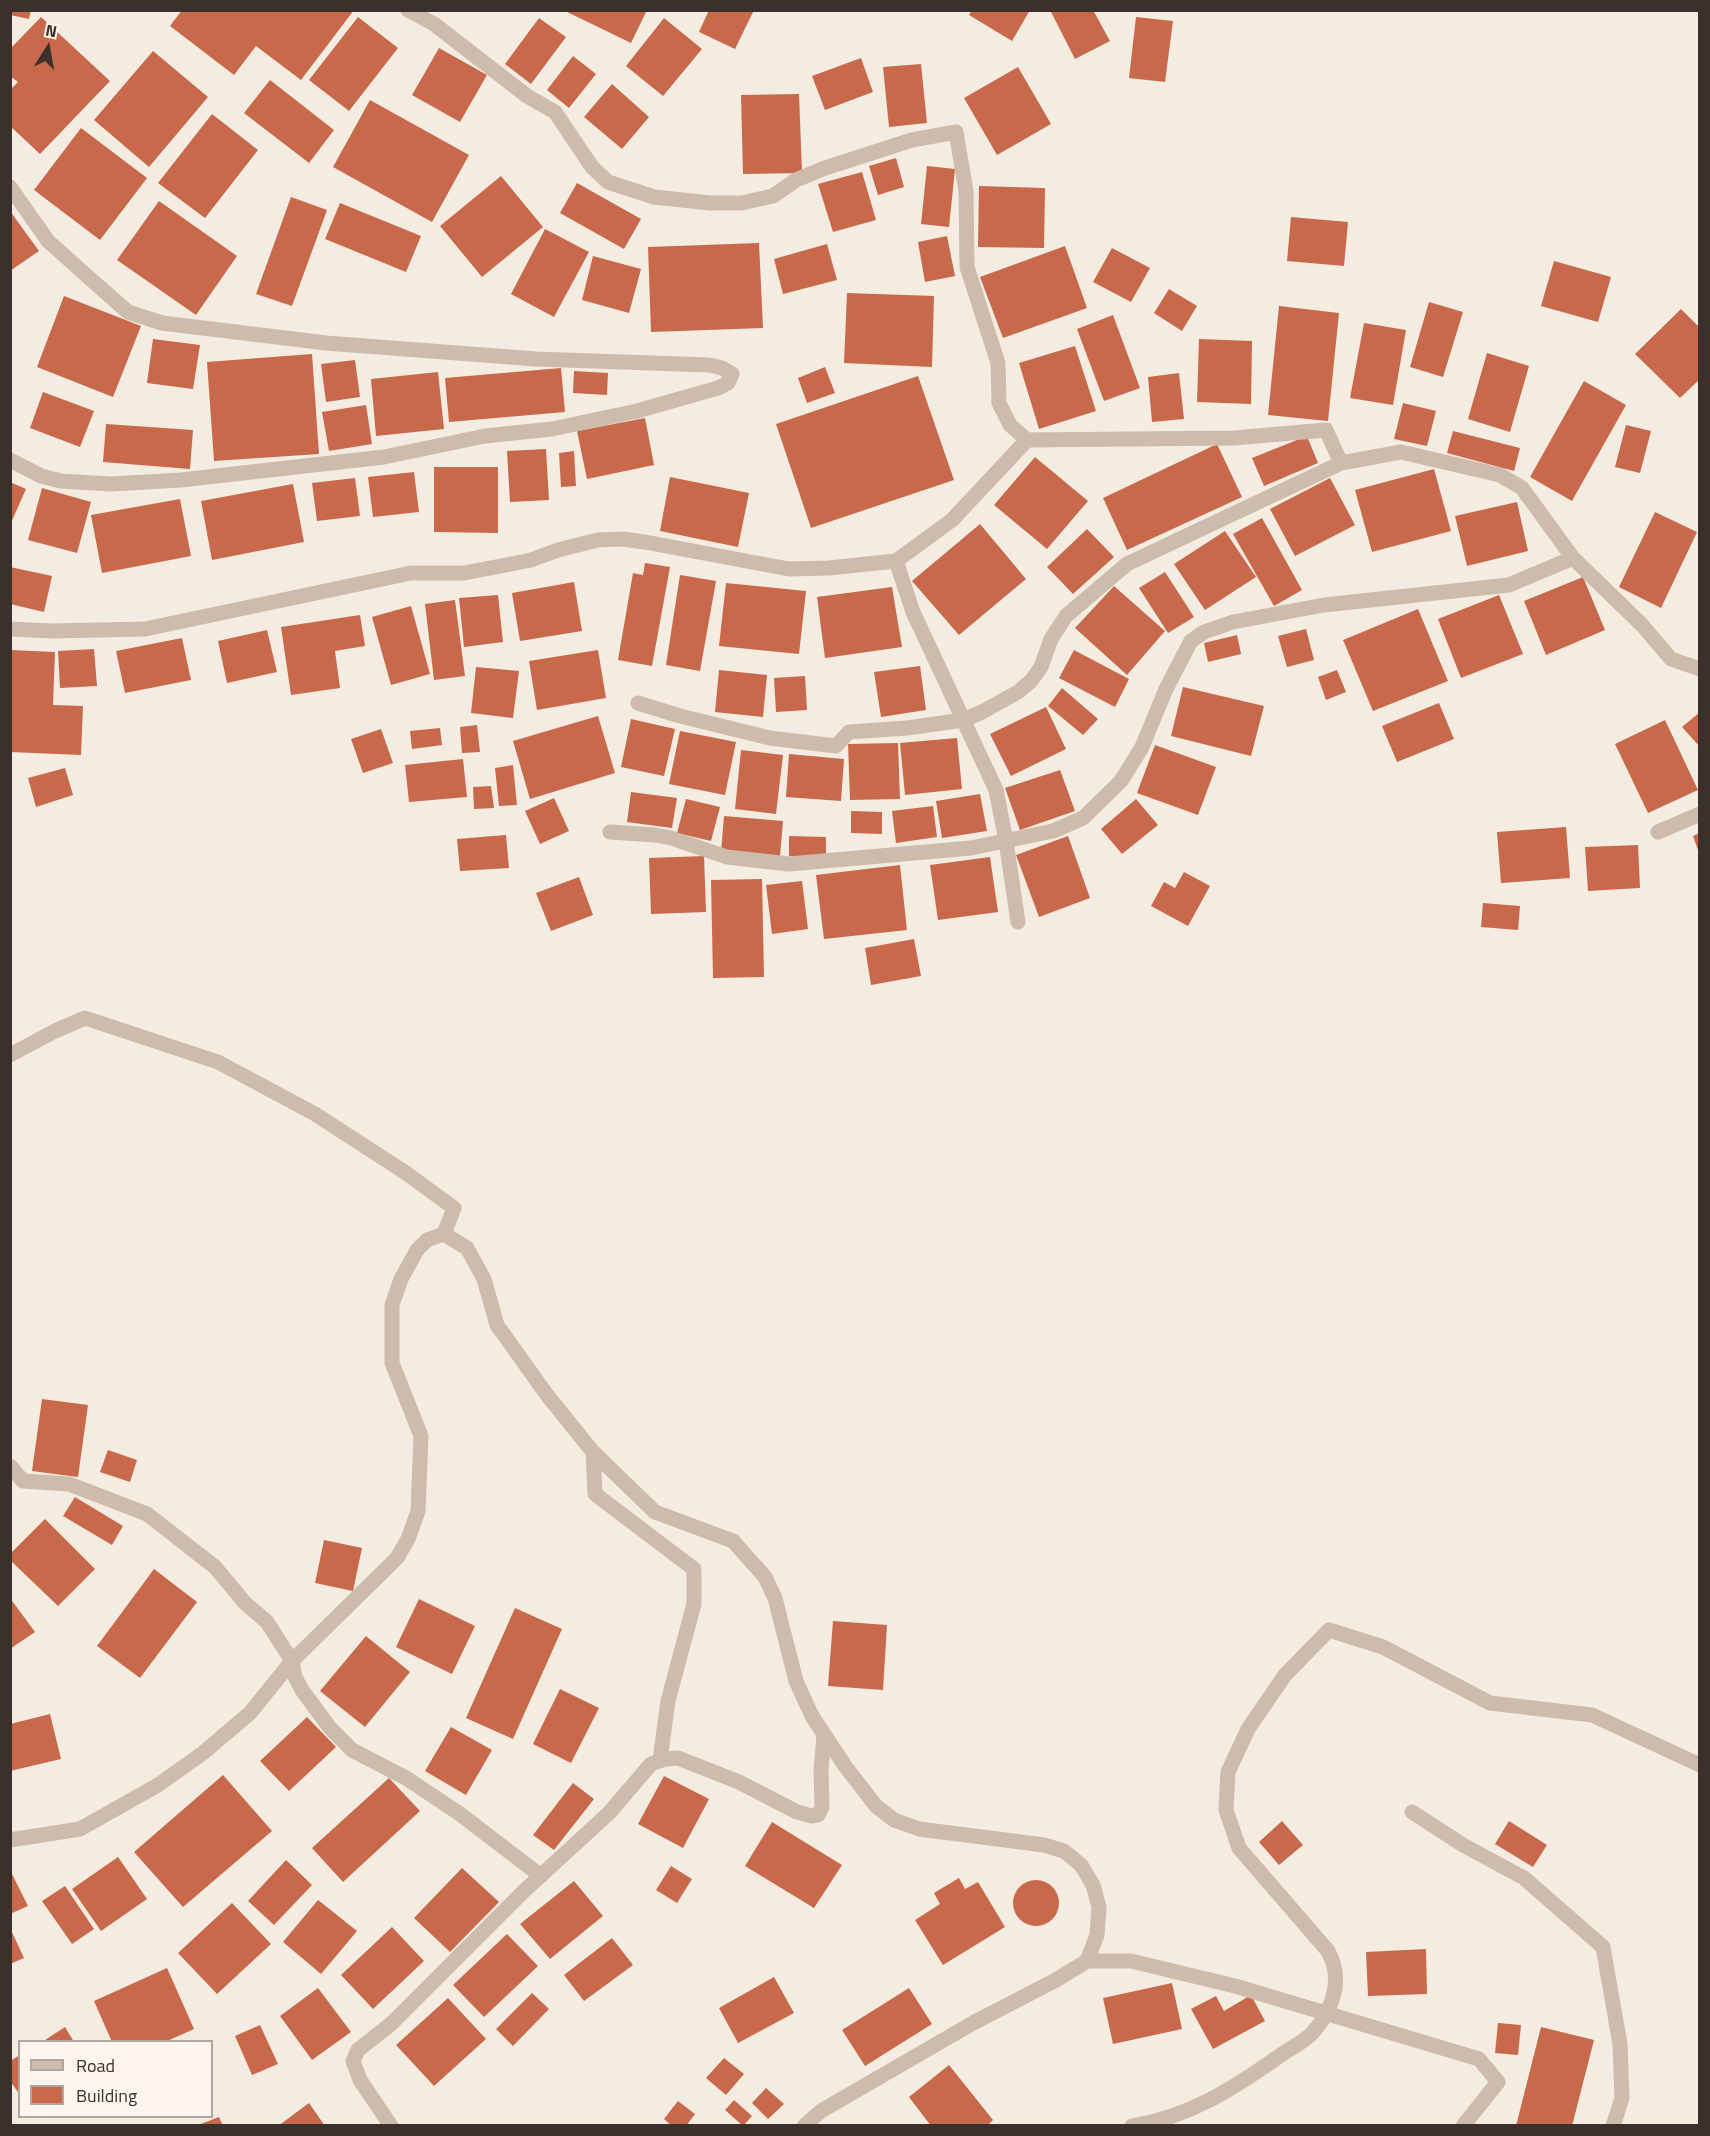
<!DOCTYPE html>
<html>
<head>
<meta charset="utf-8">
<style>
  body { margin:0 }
  #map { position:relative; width:1710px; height:2136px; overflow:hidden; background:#f4ebe1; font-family:"Titillium Web",sans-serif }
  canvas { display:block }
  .frame { position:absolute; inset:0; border:12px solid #3b302b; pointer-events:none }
  .legend { position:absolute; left:18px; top:2040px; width:195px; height:78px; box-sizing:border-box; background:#fbf5ee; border:2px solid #aea6a0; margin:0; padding:8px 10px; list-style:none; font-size:18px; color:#3b302b }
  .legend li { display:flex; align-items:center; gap:12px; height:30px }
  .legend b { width:30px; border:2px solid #aea6a0 }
  .north { position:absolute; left:18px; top:18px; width:60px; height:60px; -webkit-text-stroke:4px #fbf5ee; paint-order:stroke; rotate:11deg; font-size:16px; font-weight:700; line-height:24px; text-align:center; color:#3b302b }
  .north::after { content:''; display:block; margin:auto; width:21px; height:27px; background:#3b302b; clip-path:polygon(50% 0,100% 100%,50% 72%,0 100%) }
</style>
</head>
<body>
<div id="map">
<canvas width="1710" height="2136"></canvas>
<div class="frame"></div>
<ul class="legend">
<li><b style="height:8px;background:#cdbbac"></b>Road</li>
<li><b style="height:16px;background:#c8694b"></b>Building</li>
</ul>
<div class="north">N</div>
</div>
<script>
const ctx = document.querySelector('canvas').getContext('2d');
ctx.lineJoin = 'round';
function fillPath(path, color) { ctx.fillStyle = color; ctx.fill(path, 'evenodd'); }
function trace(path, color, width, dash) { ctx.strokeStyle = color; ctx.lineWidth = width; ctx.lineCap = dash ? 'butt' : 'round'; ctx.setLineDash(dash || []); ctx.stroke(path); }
const building = new Path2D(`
  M10,10H31L29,19L10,15Z
  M182,10H354L301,80L256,46L234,75L170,26Z
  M563,10H647L631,43Z
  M709,10H754L735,49L699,32Z
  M972,10H1030L1012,41L969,15Z
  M1050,10H1093L1110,41L1075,59Z
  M41,17L110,81L40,154L10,126V90L18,82L10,76V49Z
  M358,17L398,48L349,111L309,80Z
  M1136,17L1173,21L1165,82L1129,78Z
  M539,18L566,37L531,84L505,64Z
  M664,18L702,49L663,96L626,66Z
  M439,48L487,75L460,122L412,95Z
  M153,51L208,97L149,167L94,120Z
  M573,56L596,74L569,108L547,90Z
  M861,58L873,92L825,110L812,76Z
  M921,64L927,123L889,127L883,67Z
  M1018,67L1051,124L997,155L964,98Z
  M270,80L334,130L309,163L244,113Z
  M612,84L649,117L622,149L584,117Z
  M799,94L802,173L743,174L741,95Z
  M370,100L469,155L432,222L333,167Z
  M212,114L258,150L205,218L158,183Z
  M81,128L147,178L100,240L34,190Z
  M896,158L904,187L878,195L869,166Z
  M927,166L955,169L949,227L921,224Z
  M862,172L876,220L833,232L818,184Z
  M501,176L543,227L482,277L440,226Z
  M577,183L641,219L624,249L560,213Z
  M979,186L1045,188L1044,248L978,247Z
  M291,197L327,210L292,306L256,294Z
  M159,201L237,256L196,315L117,260Z
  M340,203L421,236L406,272L325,239Z
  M10,211L39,251L10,271Z
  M1291,217L1348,222L1344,266L1287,261Z
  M545,229L589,252L554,317L511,294Z
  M947,236L955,276L925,282L918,242Z
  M759,243L763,328L651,332L648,247Z
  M827,244L837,280L783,294L774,259Z
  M1065,246L1087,308L1003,338L980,277Z
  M1112,248L1150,268L1131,302L1093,282Z
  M593,256L641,269L629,313L582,300Z
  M1554,261L1611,277L1598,322L1541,306Z
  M1169,289L1197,306L1182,331L1154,313Z
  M847,293L934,296L932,367L844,363Z
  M64,296L141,326L113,397L37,367Z
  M1429,302L1463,312L1443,377L1410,367Z
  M1279,306L1339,313L1328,421L1268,415Z
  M1681,309L1700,328V379L1680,398L1635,354Z
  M1113,315L1140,388L1104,401L1077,329Z
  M1364,323L1406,330L1393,405L1350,398Z
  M153,339L200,345L193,389L147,383Z
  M1199,339L1252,341L1251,404L1197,402Z
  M1075,346L1096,411L1039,429L1019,363Z
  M1487,353L1529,366L1510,432L1468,419Z
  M312,354L319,454L214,461L207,362Z
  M355,360L360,397L326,402L321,364Z
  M825,367L835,393L807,403L798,378Z
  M561,368L565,412L449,422L445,378Z
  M574,371L608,373L607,395L573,393Z
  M438,372L444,429L376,436L371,379Z
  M1179,373L1184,419L1152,422L1148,377Z
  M918,376L954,480L811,528L776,424Z
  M1584,381L1626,405L1572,501L1530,477Z
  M43,392L94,411L80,447L30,428Z
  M1403,403L1436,411L1427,446L1394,439Z
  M366,405L372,444L329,451L322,412Z
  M645,418L654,465L587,479L577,431Z
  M106,424L193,430L190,469L103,462Z
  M1626,425L1651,431L1640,473L1615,467Z
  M1453,431L1520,448L1514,471L1447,453Z
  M1307,436L1318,463L1264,486L1252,458Z
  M1217,444L1242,497L1127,550L1103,498Z
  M546,449L549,500L510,502L507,451Z
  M574,451L576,486L561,487L559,453Z
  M1035,457L1088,501L1047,549L994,505Z
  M434,467H498V533L434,532Z
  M1434,469L1451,531L1372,552L1355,490Z
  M414,472L419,512L373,517L368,477Z
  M670,477L749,493L738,547L660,531Z
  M355,478L360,516L317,521L312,483Z
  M1330,478L1355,525L1295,556L1270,509Z
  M10,482L26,489L10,525Z
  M293,484L304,542L212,560L201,501Z
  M42,488L91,502L77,553L28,540Z
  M180,499L191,556L102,573L91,515Z
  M1517,502L1528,551L1467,566L1455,516Z
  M1655,512L1697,532L1661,608L1619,587Z
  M1262,518L1302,590L1274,606L1233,534Z
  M980,524L1026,579L959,635L912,581Z
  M1087,529L1114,557L1073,594L1047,567Z
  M1225,531L1256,577L1205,610L1174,564Z
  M645,563L670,567L652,666L618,660L633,573L643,575Z
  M10,567L52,576L44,612L10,604Z
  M1165,572L1194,617L1168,633L1139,588Z
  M680,575L716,581L700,671L666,665Z
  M1583,577L1605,630L1546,655L1524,601Z
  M574,582L582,631L520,641L512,593Z
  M726,583L806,591L799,654L719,646Z
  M1114,586L1165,631L1127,675L1075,628Z
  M892,587L902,647L825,658L817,597Z
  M498,595L503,642L464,647L459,598Z
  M1499,595L1523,654L1461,678L1438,619Z
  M455,600L465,676L434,680L425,604Z
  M411,606L430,674L391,685L372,617Z
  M1418,609L1448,681L1373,711L1343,640Z
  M360,615L365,646L335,651L340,688L291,695L281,627Z
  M1306,629L1314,660L1287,667L1278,636Z
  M267,630L277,672L227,683L218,641Z
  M1237,635L1241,654L1208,662L1204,643Z
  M182,638L191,680L125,693L116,651Z
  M94,649L97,686L60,688L58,651Z
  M10,650L55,652L53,705L83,706L81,755L10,752Z
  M598,650L606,698L537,710L529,661Z
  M1074,650L1129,679L1115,707L1059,678Z
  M920,666L926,710L881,717L874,672Z
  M476,667L519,671L513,718L471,713Z
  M719,670L767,675L763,717L715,712Z
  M1337,670L1346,692L1326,700L1318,677Z
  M805,676L807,710L776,712L774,678Z
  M1183,687L1264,706L1251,756L1171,736Z
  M1062,688L1098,719L1083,735L1048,706Z
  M1439,703L1454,739L1397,762L1382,726Z
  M1046,707L1066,749L1011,776L990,734Z
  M1700,712V747L1682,727Z
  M598,716L615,773L530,799L513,741Z
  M631,719L675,729L664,776L621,767Z
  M1665,720L1698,790L1648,813L1615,744Z
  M477,725L480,752L462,753L460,727Z
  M440,728L442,745L412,749L410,731Z
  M381,729L393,763L363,773L351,739Z
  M680,731L736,742L725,795L669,784Z
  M957,738L962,789L905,795L900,743Z
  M898,743L900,799L850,800L848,744Z
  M1155,745L1216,767L1198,815L1137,793Z
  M741,750L783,755L776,814L735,809Z
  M789,754L844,759L841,801L786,797Z
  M463,759L467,797L409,802L405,765Z
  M513,765L517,805L499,806L495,768Z
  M65,768L73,795L36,807L28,778Z
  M1060,770L1075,811L1020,830L1005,788Z
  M491,786L494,808L474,809L473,787Z
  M631,792L677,798L672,828L627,822Z
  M980,794L987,831L942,838L936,801Z
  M554,798L569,831L540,844L525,811Z
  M686,799L720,807L711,841L677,833Z
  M1136,799L1158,825L1122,854L1101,829Z
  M933,806L937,837L896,843L892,811Z
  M851,811L882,812V834L851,833Z
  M724,816L783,821L780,856L721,852Z
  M1566,827L1570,878L1501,883L1497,832Z
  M1700,833V853H1699L1693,836Z
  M506,835L509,868L460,871L457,839Z
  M789,836L826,837V856H789Z
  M1068,836L1090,898L1039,917L1016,855Z
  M1638,845L1640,888L1588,891L1585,847Z
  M704,856L706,912L651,914L649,858Z
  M990,857L998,912L938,920L930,865Z
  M900,865L907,930L824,939L816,875Z
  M1184,872L1210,886L1188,926L1151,906L1164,882L1175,888Z
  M579,877L593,915L551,931L536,893Z
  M762,879L764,977L713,978L711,880Z
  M802,881L808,929L772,934L766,885Z
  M1483,903L1520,906L1518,930L1481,927Z
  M914,939L921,976L871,985L865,948Z
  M42,1399L88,1405L78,1477L32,1471Z
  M108,1450L137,1460L130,1482L100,1472Z
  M75,1497L123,1526L112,1545L63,1516Z
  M45,1519L95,1569L58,1606L10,1560V1554Z
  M324,1540L362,1548L353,1591L315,1583Z
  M154,1569L197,1602L140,1678L97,1646Z
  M10,1598L35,1632L10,1649Z
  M419,1599L475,1626L452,1674L396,1647Z
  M515,1608L562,1629L513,1739L466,1718Z
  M833,1621L887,1625L883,1690L828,1686Z
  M366,1636L410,1672L365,1727L320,1691Z
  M560,1689L599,1708L571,1763L533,1744Z
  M50,1714L61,1759L10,1771V1724Z
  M307,1717L336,1747L289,1791L260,1761Z
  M451,1727L492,1750L466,1795L425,1771Z
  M223,1775L272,1831L183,1907L134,1852Z
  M664,1776L709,1799L683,1848L638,1824Z
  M389,1778L420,1811L343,1882L312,1848Z
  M573,1783L594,1799L554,1850L533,1835Z
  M1282,1821L1303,1845L1279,1865L1259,1842Z
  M1509,1821L1547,1845L1533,1867L1495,1844Z
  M772,1822L842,1865L814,1908L745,1866Z
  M118,1857L147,1899L101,1931L72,1889Z
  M286,1860L312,1885L274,1925L248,1901Z
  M671,1866L692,1879L677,1903L656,1890Z
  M462,1868L499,1902L450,1952L414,1918Z
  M10,1870L28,1906L10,1914Z
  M959,1878L965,1889L978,1882L1005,1927L943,1965L915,1920L940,1904L934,1893Z
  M1013 1903a23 23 0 1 1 46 0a23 23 0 1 1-46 0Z
  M574,1881L603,1916L550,1959L520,1924Z
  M65,1886L94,1929L72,1944L42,1901Z
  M318,1900L357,1931L321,1974L283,1942Z
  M232,1903L271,1944L217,1994L178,1953Z
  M392,1927L424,1961L373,2009L341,1975Z
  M10,1928L24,1958L10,1964Z
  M507,1934L538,1966L484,2017L453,1985Z
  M612,1938L633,1965L584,2001L564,1975Z
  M1426,1949L1427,1994L1368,1996L1366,1952Z
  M167,1968L194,2029L165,2042H112L94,2001Z
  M774,1977L794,2013L738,2043L719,2008Z
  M1172,1983L1182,2029L1113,2044L1103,1998Z
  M318,1988L351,2032L312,2060L280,2016Z
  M909,1988L932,2024L865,2066L842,2030Z
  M532,1993L549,2009L513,2046L496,2029Z
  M1251,1995L1265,2021L1213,2049L1191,2009L1216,1996L1224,2011Z
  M448,1998L486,2039L434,2086L396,2045Z
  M1498,2023L1521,2025L1518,2055L1495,2053Z
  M260,2025L278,2064L252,2075L235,2036Z
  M65,2027L74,2042H42Z
  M1541,2027L1594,2040L1572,2126H1516Z
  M20,2055V2095L10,2081V2061Z
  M724,2058L744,2074L726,2095L706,2078Z
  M949,2065L993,2120L987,2126H931L909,2097Z
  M766,2088L784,2104L768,2119L752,2103Z
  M734,2100L752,2116L743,2126L725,2110Z
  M678,2101L695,2114L686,2126H672L664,2119Z
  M309,2103L325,2126H278Z
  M219,2117L223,2126H198V2125Z`);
const lane = new Path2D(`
  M1087,1961H1131L1235,1986L1479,2059L1498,2082L1463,2126`);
const street = new Path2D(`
  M408,10L434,24L527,96L555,112L592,167L608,182L654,197L710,203H741L773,196L796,180L825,168L912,140L956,132L966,191L967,267L998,363L999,403L1010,425L1027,440
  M10,187L48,241L95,283L128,312L162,323L326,343L536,359L709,365L722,368L732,374L728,383L718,388L637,411L552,429L485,436L384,457L181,480L111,484L61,481L41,476L10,460
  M896,561L913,612L996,790L1006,841L1018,922
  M10,629L52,631L145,629L411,573H464L501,566L531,560L558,550L598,540L622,539L645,542L789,569L829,568L896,561L952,520L1027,440L1234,438L1326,430L1341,463L1401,452L1500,475L1522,488L1573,558L1642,625L1671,659L1700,669
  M638,703L680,716L770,738L836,746L849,732L907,728L963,720L982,712L1018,692L1031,681L1041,667L1051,639L1066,616L1127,564L1341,463
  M610,832L655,835L671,838L727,857L789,864L971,848L1053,831L1083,818L1121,781L1142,747L1166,689L1191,641L1204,632L1233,622L1324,605L1509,585L1573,558
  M1658,832L1700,814
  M10,1055L55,1031L85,1018L218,1062L315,1114L406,1173L454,1208L444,1234
  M593,1452L595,1494L694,1569V1604L668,1701L660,1760
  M10,1466L23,1481L69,1484L147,1514L215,1567L245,1603L267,1622L292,1661L295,1677L302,1690L330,1728L352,1750L406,1778L460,1814L541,1876
  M1412,1812L1463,1845L1524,1878L1603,1947L1620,2044L1622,2098L1613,2126
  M10,1840L80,1829L158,1785L203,1753L250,1713L292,1661L397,1558L408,1539L418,1511L421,1436L392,1363V1305L401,1279L417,1250L427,1240L444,1234L467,1248L484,1279L497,1325L547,1395L593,1452L655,1512L733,1541L765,1577L775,1598L796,1681L812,1716L845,1766L876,1806L894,1820L919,1829L1044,1845L1064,1851L1081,1865L1093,1885L1099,1907L1097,1935L1087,1961L1056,1980L973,2023L821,2111L804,2126
  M391,2126L360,2080L353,2061L358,2050L391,2024L524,1891L609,1813L651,1764L665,1759L678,1758L739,1782L797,1812L812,1816L818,1815L822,1807L821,1771L824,1734
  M1132,2126C1190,2117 1234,2088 1281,2055C1291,2048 1306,2041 1314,2031C1334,2008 1343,1978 1328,1951L1239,1848L1226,1810L1228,1772L1248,1729L1285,1675L1329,1630L1383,1647L1490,1703L1592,1715L1700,1765`);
fillPath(building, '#c8694b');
trace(lane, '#cdbbac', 15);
trace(street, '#cdbbac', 15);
</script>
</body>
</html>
